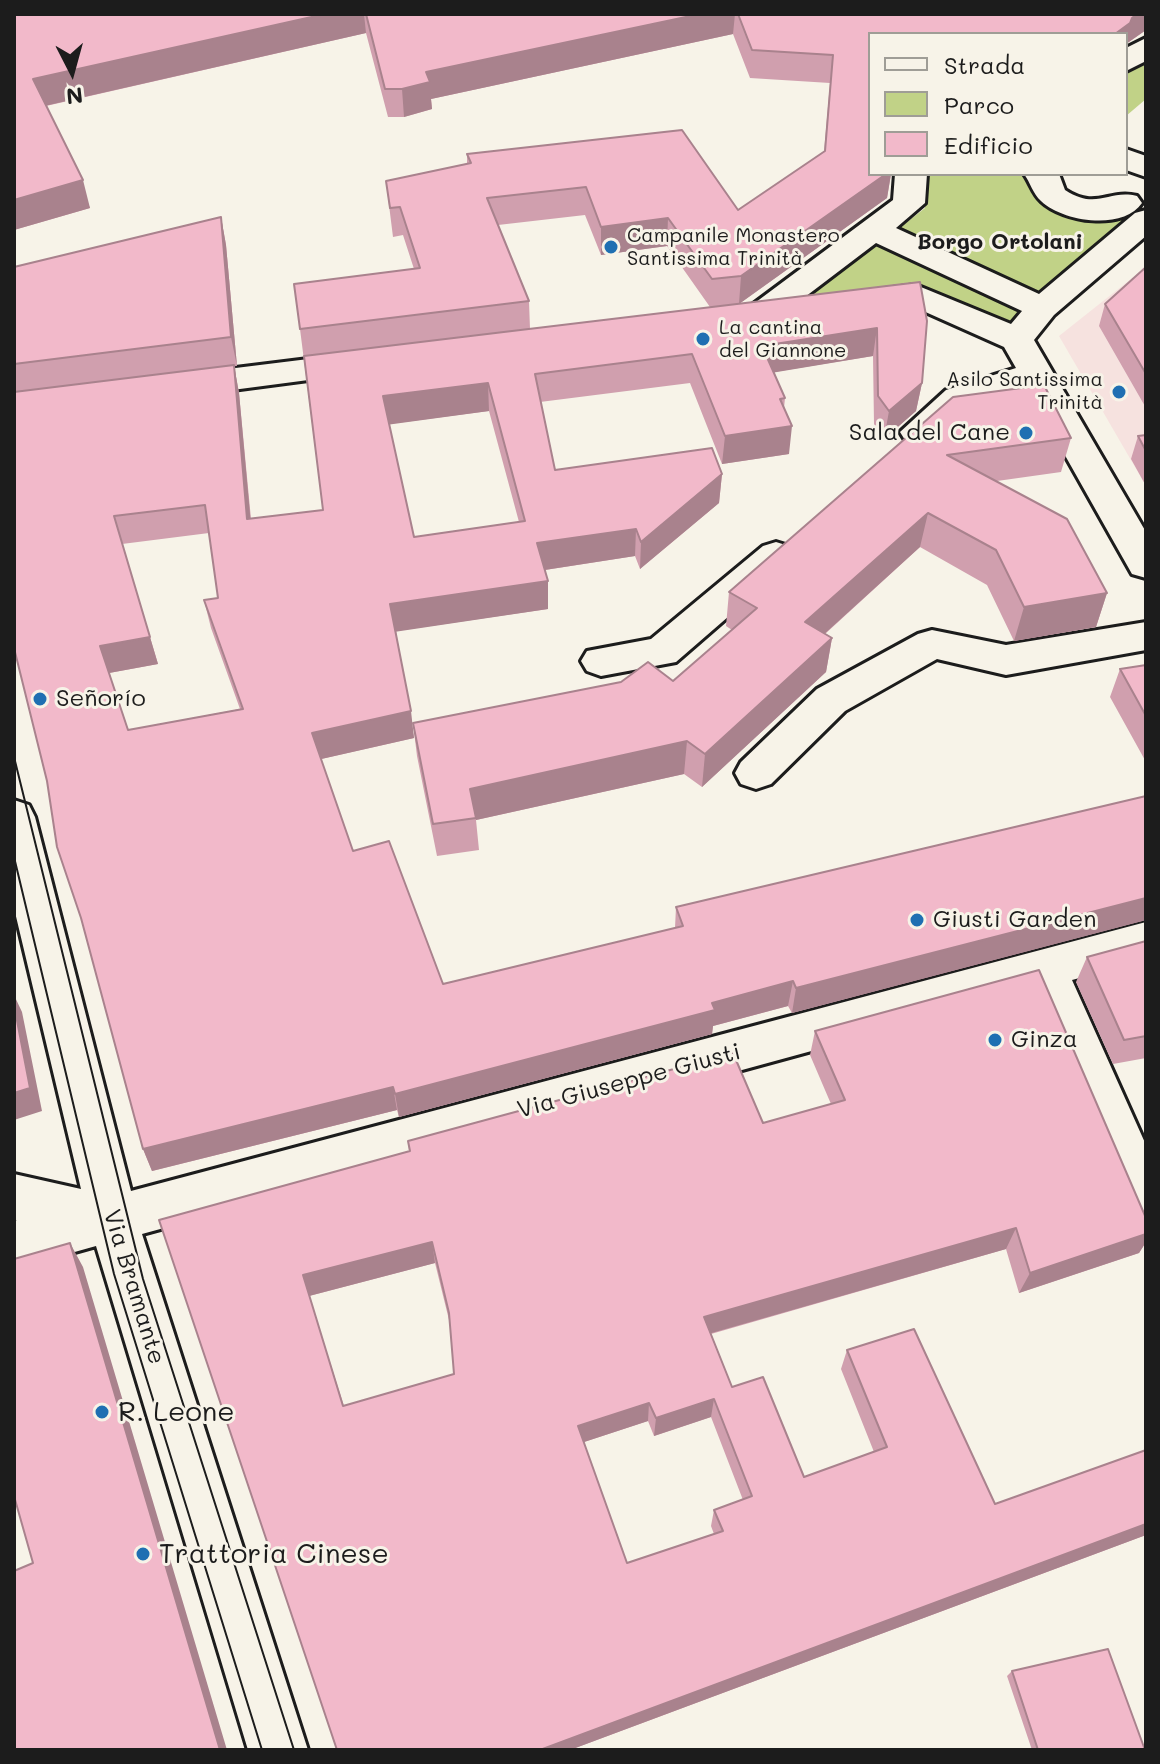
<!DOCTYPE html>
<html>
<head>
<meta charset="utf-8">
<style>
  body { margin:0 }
  #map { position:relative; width:1160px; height:1764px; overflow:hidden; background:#f7f3e8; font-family:Mali,sans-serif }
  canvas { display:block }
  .frame { position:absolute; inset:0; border:16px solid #1c1c1c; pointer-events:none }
  .legend { position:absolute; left:868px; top:32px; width:260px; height:144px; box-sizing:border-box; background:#f7f3e8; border:2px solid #9f9d96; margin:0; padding:10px 14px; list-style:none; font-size:24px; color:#1c1c1c }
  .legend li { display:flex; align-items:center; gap:16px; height:40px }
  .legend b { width:40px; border:2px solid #9f9d96 }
  .north { position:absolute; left:32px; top:32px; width:80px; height:80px; -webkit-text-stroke:6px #f7f3e8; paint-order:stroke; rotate:174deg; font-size:22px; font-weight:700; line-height:32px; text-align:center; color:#1c1c1c }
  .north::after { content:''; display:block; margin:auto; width:28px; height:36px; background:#1c1c1c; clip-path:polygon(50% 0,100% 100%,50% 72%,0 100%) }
</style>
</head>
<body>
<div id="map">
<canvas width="1160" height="1764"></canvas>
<div class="frame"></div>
<ul class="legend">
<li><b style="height:10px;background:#f7f3e8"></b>Strada</li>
<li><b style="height:22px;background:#c1d287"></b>Parco</li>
<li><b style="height:22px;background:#f2b9ca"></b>Edificio</li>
</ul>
<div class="north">N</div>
</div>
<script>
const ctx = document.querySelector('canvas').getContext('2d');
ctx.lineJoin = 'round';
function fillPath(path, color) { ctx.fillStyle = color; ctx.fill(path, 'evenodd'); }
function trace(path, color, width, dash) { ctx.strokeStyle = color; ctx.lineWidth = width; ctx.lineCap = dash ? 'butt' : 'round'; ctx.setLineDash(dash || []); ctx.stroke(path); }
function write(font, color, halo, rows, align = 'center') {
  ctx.font = font + ' Mali,sans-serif'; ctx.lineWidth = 6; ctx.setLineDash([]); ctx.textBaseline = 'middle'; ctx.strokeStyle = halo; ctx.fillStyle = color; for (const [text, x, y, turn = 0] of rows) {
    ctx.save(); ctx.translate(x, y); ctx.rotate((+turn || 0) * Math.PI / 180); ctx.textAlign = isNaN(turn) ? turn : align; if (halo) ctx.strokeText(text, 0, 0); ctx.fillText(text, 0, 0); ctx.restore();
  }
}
const built = new Path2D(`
  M1146,267V486L1059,336Z`);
const green = new Path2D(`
  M1146,57V99L1126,116V72Z
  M926,174H1029L1052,198L1131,204L1135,215L1050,287L1036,293L898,229L925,208Z
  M879,241L1016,307L1021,314L1008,331L922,291L789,304Z`);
const minor = new Path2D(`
  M1146,38V61L1126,71V48Z
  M1126,149L1146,156V177L1126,170Z
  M895,174H927L925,203L896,228L1039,294L1135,213L1146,210V236L1054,315L1034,340L1146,532V578L1132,574L1027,388C1010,394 990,398 973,405C947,417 938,449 905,440L900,432L946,390L1016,368L1004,347L912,306L866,310L854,307L849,300L854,293L916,285L1011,324L1022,311L876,243L776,319L764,322L752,319L747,312L752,305L893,200Z
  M1024,174H1059L1065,190C1097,211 1108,189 1137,196L1142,203C1123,231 1063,222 1041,201C1033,194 1030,182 1024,174Z
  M365,352L377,355L382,363L377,371L179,397L167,394L162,386L167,378L179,375Z
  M776,542L789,546L795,555L789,564L676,662L601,676L587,671L581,661L587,651L651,639L763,546Z
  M1146,622V650L1006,675L937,659L845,711L771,784L756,789L741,784L735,773L741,762L817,689L918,634L932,630L1006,645Z
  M14,800L29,805L35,817L131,1191L1146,922V960L1072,980L1146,1145V1223L1128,1216L1031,991L142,1234L308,1750H248L96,1246L14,1269V1221H17L14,1220V1174L81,1189L14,908Z`);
const tram = new Path2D(`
  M14,757L143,1279L294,1750
  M14,857L114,1274L262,1750`);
const wall = new Path2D(`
  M14,14H1146V30L1126,44V34H870V174H891L887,198L739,304L710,307L667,246L601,255L585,215L498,225L529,301L530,329L920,282L922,383L916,411L884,439L874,424L873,356L774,372L785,398L784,408L789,454L722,464L690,383L540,402L555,470L722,474L719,503L640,569L635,556L545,570L548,609L396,631L414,738L321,759L353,851L443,984L675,928L676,907L1146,796V920L792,1013L788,1006L713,1026L712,1034L399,1117L397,1110L152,1171L143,1149L14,648V267L221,217L226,245L237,366H234L239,393L251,519L323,510L300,329L414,269L403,235L393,237L386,181L467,164V154L738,210L824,152L830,83L750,78L733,34L431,99L432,109L404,117H388L366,33L46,106L90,208L14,230ZM489,411L519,522L414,537L389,424ZM209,533L218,598L204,600L211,628L240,709L128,730L109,673L158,664L122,544Z
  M1146,267V408L1099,326L1105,304Z
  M953,397L1071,438L1061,472L997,481L1107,593L1096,627L1014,641L987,585L920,547L825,634L832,638L826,672L702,787L684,774L476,820L479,850L437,856L417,756L413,723L673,681L732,630L726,626L729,592Z
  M1146,435V486L1131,459L1138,436Z
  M1146,665V762L1110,697L1120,669Z
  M1146,941V1058L1113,1064L1076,982L1087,957Z
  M815,1031L1146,1218V1242L1139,1253L1019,1293L1006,1249L711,1334L732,1387L804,1477L874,1452L841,1369L847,1350L995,1504L1146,1450V1535L570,1750L159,1220L409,1151L408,1141L763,1123L831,1104L810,1055ZM435,1263L450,1324L454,1374L344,1406L309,1296ZM711,1417L743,1500L714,1510L711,1526L714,1534L627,1563L584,1442L648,1421L654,1436Z
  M1012,1671L1145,1750H1032L1007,1676Z`);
const shadedWall = new Path2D(`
  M325,14H364L366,33L40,107L33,79Z
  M700,14H735L733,34L431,99L432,109L404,117L402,89L426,72Z
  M1137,14H1146V30L1126,44V34H1115Z
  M886,174H891L887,198L739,304L741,276Z
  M83,180L90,208L14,230V200Z
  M221,217L226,245L237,366L231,337Z
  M668,218L667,246L601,255V227Z
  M877,328L873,356L759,375L762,346Z
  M234,365L239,393L253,547L247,519Z
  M488,383L489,411L386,425L383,396Z
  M922,383L916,411L884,439L889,411Z
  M792,426L789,454L722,464L725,436Z
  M722,474L719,503L640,569L641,542Z
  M928,513L920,547L800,656L805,622Z
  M636,529L635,556L538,571L537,543Z
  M548,581V609L394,632L390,604Z
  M1107,593L1096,627L1014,641L1024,607Z
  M150,637L158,664L109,673L100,646Z
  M832,638L826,672L702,787L705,754Z
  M411,711L414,738L317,760L312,733Z
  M687,741L684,774L476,820L470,789Z
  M1146,898V920L792,1013L796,988Z
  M793,981L788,1006L713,1026L712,1034L399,1117L395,1094L712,1003Z
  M14,995L22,1012L42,1111L14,1120Z
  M393,1087L397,1110L152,1171L143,1149Z
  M1016,1228L1006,1249L701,1336L704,1317Z
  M1146,1234V1242L1139,1253L1019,1293L1030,1273Z
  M432,1242L435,1263L309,1296L303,1275Z
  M70,1243L83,1267L227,1750H220Z
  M714,1399L711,1417L654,1436L656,1418Z
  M649,1403L648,1421L578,1444V1426Z
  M1146,1524V1535L570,1750H540Z`);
const building = new Path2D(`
  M14,14H325L33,79L83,180L14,200Z
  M366,14H700L426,72L430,82L402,89H385Z
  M738,14H1137L1132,18L1130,23L1115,34H870V174H886L741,276L712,279L668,218L601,227L586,187L487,198L529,301L300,329L294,284L420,268L400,207L390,208L386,181L471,163L467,154L682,130L738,210L825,151L833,55L752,50Z
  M221,217L231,337L14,364V267Z
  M1146,267V374L1105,304Z
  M920,282L927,321L922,383L889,411L878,396L877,328L762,346L785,398L780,399L792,426L725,436L692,354L535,374L555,470L712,448L722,474L641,542L636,529L537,543L548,581L390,604L411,711L312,733L353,851L389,841L443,984L683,926L676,907L1146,796V898L796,988L793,981L712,1003L715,1010L395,1094L393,1087L143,1149L81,918L57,847L47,781L14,648V392L234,365L247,519L323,510L304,356ZM488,383L525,521L414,537L383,396ZM205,505L218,598L204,600L243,709L128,730L100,646L150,637L114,516Z
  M1044,385L1071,438L947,455L1067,519L1107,593L1024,607L996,550L928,513L805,622L832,638L705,754L687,741L470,789L476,818L433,824L413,723L621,682L648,662L673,681L757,608L729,592L953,397Z
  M1146,435V451L1138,436Z
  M1146,665V716L1120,669Z
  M1146,941V1036L1124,1040L1087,957Z
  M1039,970L1146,1218V1234L1030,1273L1016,1228L704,1317L732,1387L763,1377L804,1477L887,1447L847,1350L914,1329L995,1504L1146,1450V1524L540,1750H337L159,1220L410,1151L408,1141L733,1053L763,1123L845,1100L815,1031ZM432,1242L449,1313L454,1374L343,1406L303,1275ZM714,1399L752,1496L714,1510L723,1531L627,1563L578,1426L649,1403L656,1418Z
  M14,1005L30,1088L14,1093Z
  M70,1243L220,1750H14V1571L33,1563L14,1496V1259Z
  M1108,1649L1145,1750H1038L1012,1671Z`);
const markers = [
  [611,247,8,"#1f6fb2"],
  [703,339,8,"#1f6fb2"],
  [1119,392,8,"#1f6fb2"],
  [1026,433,8,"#1f6fb2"],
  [40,699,8,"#1f6fb2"],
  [917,920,8,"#1f6fb2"],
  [995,1040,8,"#1f6fb2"],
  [102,1412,8,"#1f6fb2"],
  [143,1554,8,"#1f6fb2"]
];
const farPoinames = [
  ["Campanile Monastero",627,236],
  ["Santissima Trinità",627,259],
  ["La cantina",719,328],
  ["del Giannone",719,351],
  ["Asilo Santissima",1103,380,"right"],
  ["Trinità",1103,403,"right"]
];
const farNeighbourhoodnames = [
  ["Borgo Ortolani",1000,242]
];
const poiNames = [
  ["Sala del Cane",1010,433,"right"],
  ["Señorío",56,699],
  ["Giusti Garden",933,920],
  ["Ginza",1011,1040]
];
const streetNames = [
  ["Via Giuseppe Giusti",629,1081,-15],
  ["Via Bramante",134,1287,73]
];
const nearPoinames = [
  ["R. Leone",118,1412],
  ["Trattoria Cinese",159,1554]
];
fillPath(built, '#f6e2df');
fillPath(green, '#c1d287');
trace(minor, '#1c1c1c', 6);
fillPath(minor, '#f7f3e8');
trace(tram, '#1c1c1c', 2);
fillPath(wall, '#d09fae');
fillPath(shadedWall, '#a9828d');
fillPath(building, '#f2b9ca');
trace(building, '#a9828d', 2);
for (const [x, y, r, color] of markers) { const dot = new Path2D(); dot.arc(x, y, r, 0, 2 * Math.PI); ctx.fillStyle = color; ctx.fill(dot); trace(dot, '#f7f3e8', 3); }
write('20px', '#1c1c1c', '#f7f3e8', farPoinames, 'left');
write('bold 22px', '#1c1c1c', '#f7f3e8', farNeighbourhoodnames);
write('24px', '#1c1c1c', '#f7f3e8', poiNames, 'left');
write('24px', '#1c1c1c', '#f7f3e8', streetNames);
write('28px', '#1c1c1c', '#f7f3e8', nearPoinames, 'left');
</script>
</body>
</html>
